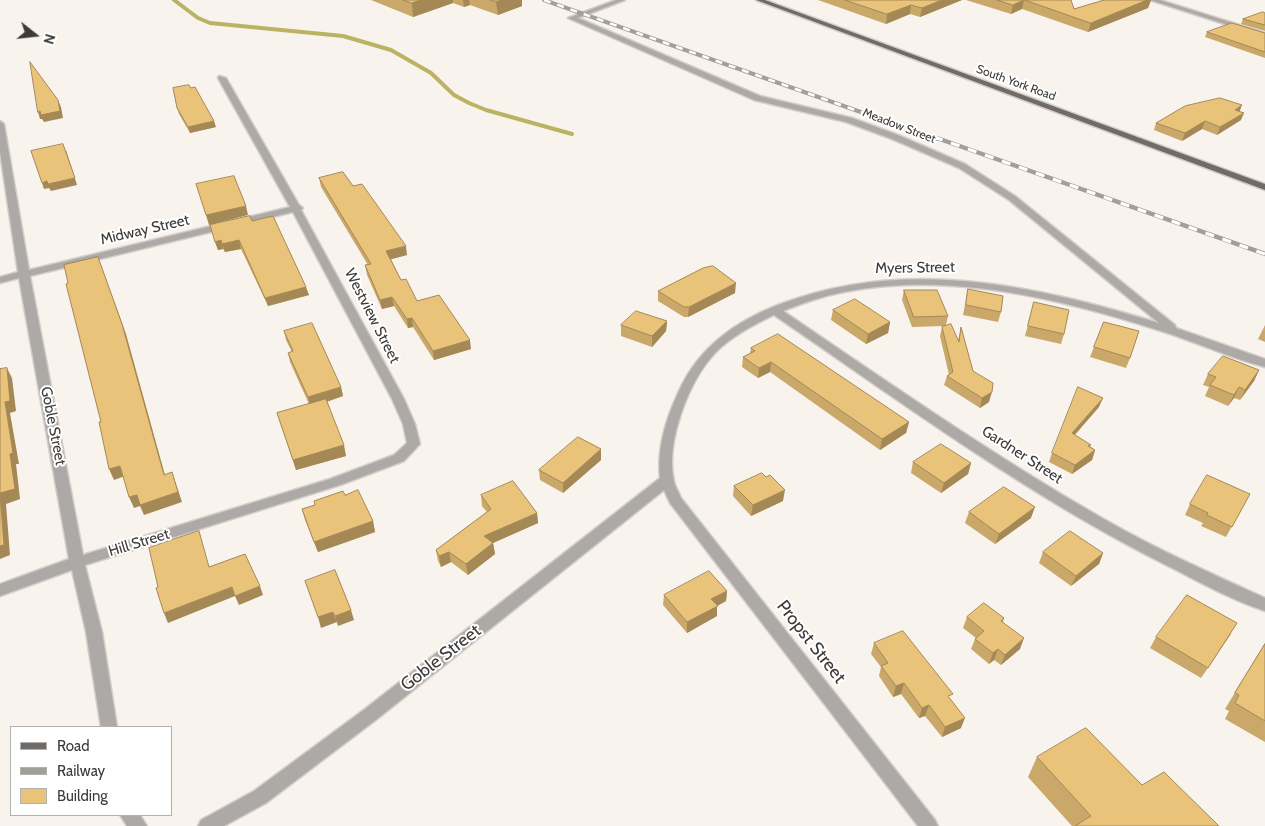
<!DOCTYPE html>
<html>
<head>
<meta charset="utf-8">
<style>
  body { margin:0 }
  #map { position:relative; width:1265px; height:826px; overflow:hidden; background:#f9f3ee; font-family:Cabin,sans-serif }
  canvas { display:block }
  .legend { position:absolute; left:10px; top:726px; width:162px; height:90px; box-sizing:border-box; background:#fff; border:1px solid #b1b1b0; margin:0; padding:6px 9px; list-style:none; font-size:15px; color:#3d3b39 }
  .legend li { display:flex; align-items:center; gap:10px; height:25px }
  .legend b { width:25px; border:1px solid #b1b1b0 }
  .north { position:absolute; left:10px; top:10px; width:50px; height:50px; -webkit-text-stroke:4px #fff; paint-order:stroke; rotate:106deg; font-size:14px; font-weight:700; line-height:20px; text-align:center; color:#3d3b39 }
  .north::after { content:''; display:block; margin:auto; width:18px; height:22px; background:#3d3b39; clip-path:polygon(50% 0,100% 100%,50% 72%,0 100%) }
</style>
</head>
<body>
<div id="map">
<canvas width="1265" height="826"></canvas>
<ul class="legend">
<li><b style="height:6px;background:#706a68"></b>Road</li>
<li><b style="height:6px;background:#a29e9a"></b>Railway</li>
<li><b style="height:14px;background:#eac37b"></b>Building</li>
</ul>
<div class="north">N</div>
</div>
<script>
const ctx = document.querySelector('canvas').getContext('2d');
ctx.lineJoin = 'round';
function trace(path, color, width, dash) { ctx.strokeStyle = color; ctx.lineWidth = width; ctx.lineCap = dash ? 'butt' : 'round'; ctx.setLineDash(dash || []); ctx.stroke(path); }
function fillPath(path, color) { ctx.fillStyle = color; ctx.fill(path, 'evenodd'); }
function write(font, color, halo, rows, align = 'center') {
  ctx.font = font + ' Cabin,sans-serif'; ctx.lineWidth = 4; ctx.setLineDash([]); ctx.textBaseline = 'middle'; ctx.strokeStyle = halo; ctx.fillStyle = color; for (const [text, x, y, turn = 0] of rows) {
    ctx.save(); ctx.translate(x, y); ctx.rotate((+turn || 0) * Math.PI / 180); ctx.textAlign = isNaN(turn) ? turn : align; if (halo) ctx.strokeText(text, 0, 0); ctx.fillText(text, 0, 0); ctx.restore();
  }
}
const stream = new Path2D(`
  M174,0L198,18L210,23L343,36L391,50L431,73L454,95L469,103L486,110L572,134`);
const minor = new Path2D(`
  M616,0H625L578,18L760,96L852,118L898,135L965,164L1015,196L1175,325L1176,328L1265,359V367C1230,358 1196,342 1161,331C1061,299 949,271 844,292C823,296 803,303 783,311C888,382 992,455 1102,518C1154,548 1210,573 1265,598V611C1231,600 1198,581 1166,565C1027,495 901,402 774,315C753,325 732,336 716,352C689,380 665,442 674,481C675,487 679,492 681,498L935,820L938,826H918L670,503L664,490L377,719L266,803L224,826H198L201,820L254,791L365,709L660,478C657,447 666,419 679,391C699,347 735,322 778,305C904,256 1034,285 1159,323L1009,200L959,168L892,139L846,122L754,100L568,18Z
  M1150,0H1160L1265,33V37Z
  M219,76L226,78L299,205L303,208L301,210L404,399L415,424L420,444L404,461L340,485L85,565L102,632L117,727H101L86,632L72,570L0,596V584L69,559L19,278L0,283V277L18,272L0,152V121L4,124L29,270L290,207L218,78ZM293,212L392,399L403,424L407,443L394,455L330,479L83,555L30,276Z
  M120,815H140L147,826H127Z`);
const primary = new Path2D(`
  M756,0H765L1265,184V190Z`);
const railFar1 = new Path2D(`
  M544,0L937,139`);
const rail = new Path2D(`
  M934,137L1265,254`);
const wall = new Path2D(`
  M371,0H522V6L498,15L470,5L464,7L453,3L413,17Z
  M818,0H962L920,17L910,14L886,24Z
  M966,0H1071L1074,9L1104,0H1151L1148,8L1088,32L1022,9L1011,14Z
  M1265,13V31L1241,24L1243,19Z
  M1207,32L1265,33V58L1205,37Z
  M177,108L216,127L190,133L179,114Z
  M1240,111L1241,120L1217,135L1202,129L1182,141L1154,130L1156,123Z
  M319,178L407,255L391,259L401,280L417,301L471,349L434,360L413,327L408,328L394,306L382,309L367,275L365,265H368L321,187Z
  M252,221L309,295L268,306L241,249L225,252L223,249L218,250L210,225Z
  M968,289L1001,312L998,322L963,315Z
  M904,290L948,316L946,325L958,341L961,327L973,371L989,402L980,408L944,385L947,376L949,375L940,336L942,327L944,326L912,327L902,300Z
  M658,291L735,293L688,317H684L658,301Z
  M1034,302L1064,334L1061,344L1025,336Z
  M833,310L890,322L888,333L866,344L831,320Z
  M667,321L666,331L652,347L621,336V325Z
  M1104,322L1130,358L1126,368L1090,357Z
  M1265,325V342L1258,339Z
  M284,331L341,387L343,396L327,402L346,456L296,470L277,413L309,404L290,362L288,353L292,352L286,340Z
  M751,348L909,422L906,433L880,450L770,372L758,378L742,367L743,357L750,353Z
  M1259,370L1254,381L1240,400L1234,398L1228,406L1205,396L1209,387L1203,385L1208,374Z
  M1099,407L1075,435L1095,450L1092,460L1072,474L1049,462L1052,453Z
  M601,449V460L563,493L540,480L539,470Z
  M913,462L971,463L968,474L941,493L911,473Z
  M734,486L783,501L751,516L733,496Z
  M1250,494L1226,537L1201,526L1203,523L1185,515L1190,504Z
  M345,495L373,521L375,532L318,552L305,520L302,509Z
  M481,495L537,513L538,523L493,543L495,554L468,575L451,562L441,567L438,561L436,550L487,512L482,506Z
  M969,512L1031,518L995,544L965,523Z
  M1043,552L1103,553L1099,564L1071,586L1039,563Z
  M727,591L726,601L717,606V616L687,633L663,605L664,595Z
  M967,617L1004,618L1003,622L1020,649L1001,665L994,660L989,664L971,649L975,639L976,638L963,628Z
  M1231,634L1201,678L1150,648L1156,637Z
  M874,643L951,700L961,728L942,737L925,716L919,718L901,694L893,697L879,676L881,667L871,654Z
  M1265,643V742L1225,719L1229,711L1225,709Z
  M1037,757L1142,785L1219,826H1072L1028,777Z`);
const shadedWall = new Path2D(`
  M421,0H453V3L413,17L412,3Z
  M463,0H469L470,5L464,7Z
  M502,0H522V6L498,15L496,2Z
  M942,0H962L920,17L922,8Z
  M1024,0L1022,9L1011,14L1013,5Z
  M1147,0H1151L1148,8L1088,32L1091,23Z
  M911,5L910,14L886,24L887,14Z
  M58,100L61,107L63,118L44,122L42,119H40L38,112Z
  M1242,105L1239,113L1235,110Z
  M1244,113L1241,120L1217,135L1220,127Z
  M214,121L216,127L190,133L188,127Z
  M1205,121L1202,129L1182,141L1185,133Z
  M66,150L77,185L51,191L49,188L44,189L42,183Z
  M246,206L248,215L209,225L206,215Z
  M221,240L223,249L218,250L215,242Z
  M239,240L241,249L225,252L222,244Z
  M406,246L407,255L388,260L386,251Z
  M98,257L126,334L168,486L164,475Z
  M736,283L735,293L688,317L689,307Z
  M306,287L309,295L268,306L265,298Z
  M392,297L394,306L382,309L380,300Z
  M412,318L413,327L408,328L407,319Z
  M667,321L666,331L652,347V336Z
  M890,322L888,333L866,344L868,334Z
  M470,340L471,349L434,360L433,351Z
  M771,362L770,372L758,378L759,368Z
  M7,368L12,378L16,411L10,413L19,464H16L20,499L6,504L10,555L0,559V493Z
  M1259,370L1254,381L1240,400L1245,390Z
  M341,387L343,396L310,407L308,397Z
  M1239,387L1234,398L1228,406L1234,395Z
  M992,392L989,402L980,408L982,398Z
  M1103,398L1099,407L1068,442L1072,433Z
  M909,422L906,433L880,450L882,439Z
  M344,445L346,456L296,470L293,460Z
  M601,449V460L563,493V483Z
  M1095,450L1092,460L1072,474L1075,465Z
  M971,463L968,474L941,493L944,483Z
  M120,466L125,476L114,480L109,469Z
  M172,472L182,502L144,515L140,506L134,508L129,497Z
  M785,490L783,501L751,516L753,505Z
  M1035,507L1031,518L995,544L999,534Z
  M537,513L538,523L493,543L495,554L468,575L466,564L484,536Z
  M373,521L375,532L318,552L314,542Z
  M449,552L451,562L441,567L439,556Z
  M1103,553L1099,564L1071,586L1076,576Z
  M260,586L263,595L239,605L235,596Z
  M232,587L235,596L168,623L164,613Z
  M727,591L726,601L717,606V616L687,633V622L711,599Z
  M351,610L354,620L338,626L335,616Z
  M333,612L337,622L321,628L318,617Z
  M1024,638L1020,649L1001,665L1005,655Z
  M998,649L994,660L989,664L993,653Z
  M904,683L901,694L893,697L896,686Z
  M929,705L925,716L919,718L922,708Z
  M965,718L961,728L942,737L945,727Z`);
const building = new Path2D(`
  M403,0H421L412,3Z
  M491,0H502L496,2Z
  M845,0H942L922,8L911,5L887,14Z
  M997,0H1024L1013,5Z
  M1025,0H1071L1074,9L1104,0H1147L1091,23Z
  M1263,12L1265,13V25L1243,19Z
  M1232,23L1265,33V52L1207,32Z
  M30,62L58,100L60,111L41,115L40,111L38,112Z
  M189,85L191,88L195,87L214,121L188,127L177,108L173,88Z
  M1220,98L1242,105L1235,110L1244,113L1220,127L1205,121L1185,133L1156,123L1185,106Z
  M63,144L75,178L48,184L47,181L42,183L31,151Z
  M343,172L353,186L362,184L406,246L386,251L401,280L406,279L417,301L439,295L470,340L433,351L412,318L407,319L392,297L380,300L365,265L371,264L319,178Z
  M234,176L246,206L206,215L196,184Z
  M250,216L252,221L273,216L306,287L265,298L239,240L222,244L221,240L215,242L210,225Z
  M98,257L122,324L164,475L172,472L178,492L140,505L137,495L129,497L120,466L109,469L99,422H101L66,284L68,283L64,265Z
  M713,266L736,283L689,307H684L658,291L703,268Z
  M968,289L1003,296L1001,312L966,305Z
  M904,290H937L948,316L914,317Z
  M855,299L890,322L868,334L833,310Z
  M1034,302L1069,310L1064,334L1028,326Z
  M636,311L667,321L652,336L621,325Z
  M1104,322L1139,331L1130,358L1094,347Z
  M312,323L341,387L308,397L288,353L293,351L284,331Z
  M951,324L959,342L961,327L973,371L993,383L992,392L982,398L947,376L953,372L942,327Z
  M778,334L909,422L882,439L771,362L759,368L743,357L755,351L751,348Z
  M1223,356L1259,370L1245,390L1239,387L1234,395L1210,385L1216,377L1208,374Z
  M7,368L10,401L5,402L13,453L10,454L15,489L0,493V369Z
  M1078,387L1103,398L1072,433L1091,445L1088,446L1095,450L1075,465L1052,453Z
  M326,399L344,445L293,460L277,413Z
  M578,437L601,449L563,483L539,470Z
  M941,444L971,463L944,483L913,462Z
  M762,473L766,477L770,475L785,490L753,505L734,486Z
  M1207,475L1250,494L1232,527L1207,515L1208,513L1190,504Z
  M513,481L537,513L484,536L493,543L466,564L449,552L439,556L436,550L491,509L481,495Z
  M1004,487L1035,507L999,534L969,512Z
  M358,490L373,521L314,542L302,509L315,505L314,501L343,491L345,495Z
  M0,494L4,545L0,546Z
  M199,531L209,567L245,554L260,586L235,596L232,587L164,613L156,588L158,587L149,548Z
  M1070,531L1103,553L1076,576L1043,552Z
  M335,570L351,610L335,616L333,612L318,617L305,581Z
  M709,571L727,591L711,599L718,606L687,622L664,595Z
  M1187,595L1237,623L1208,668L1156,637Z
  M984,603L1004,618L1001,621L1024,638L1005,655L998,649L993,653L975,639L984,631L967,617Z
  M903,631L953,694L948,696L965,718L945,727L929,705L922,708L904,683L896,686L881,666L888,663L874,643Z
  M1265,644V721L1235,703L1239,695L1235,693Z
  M1086,728L1142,785L1164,772L1219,826H1075L1091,816L1037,757Z`);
const farStreetnames = [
  ["South York Road",1016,83,20],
  ["Meadow Street",899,126,21]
];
const streetNames = [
  ["Midway Street",145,230,-13],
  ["Myers Street",915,268,-1],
  ["Westview Street",372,316,63],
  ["Goble Street",53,426,79],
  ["Gardner Street",1022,455,33],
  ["Hill Street",139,543,-17]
];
const nearStreetnames = [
  ["Propst Street",811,642,52],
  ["Goble Street",441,658,-38]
];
trace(stream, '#bbb264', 4);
trace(minor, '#d3ceca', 3);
trace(primary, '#d3ceca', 3);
fillPath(minor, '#aca9a7');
fillPath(primary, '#706a68');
trace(railFar1, '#a29e9a', 4);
trace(rail, '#a29e9a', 4.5);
trace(railFar1, '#fff', 2.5, [7]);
trace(rail, '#fff', 3, [9]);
fillPath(wall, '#c9a86a');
fillPath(shadedWall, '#a48856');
fillPath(building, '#eac37b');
trace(building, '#a48856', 1);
write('12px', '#3d3b39', '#fff', farStreetnames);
write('15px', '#3d3b39', '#fff', streetNames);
write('18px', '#3d3b39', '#fff', nearStreetnames);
</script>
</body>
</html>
